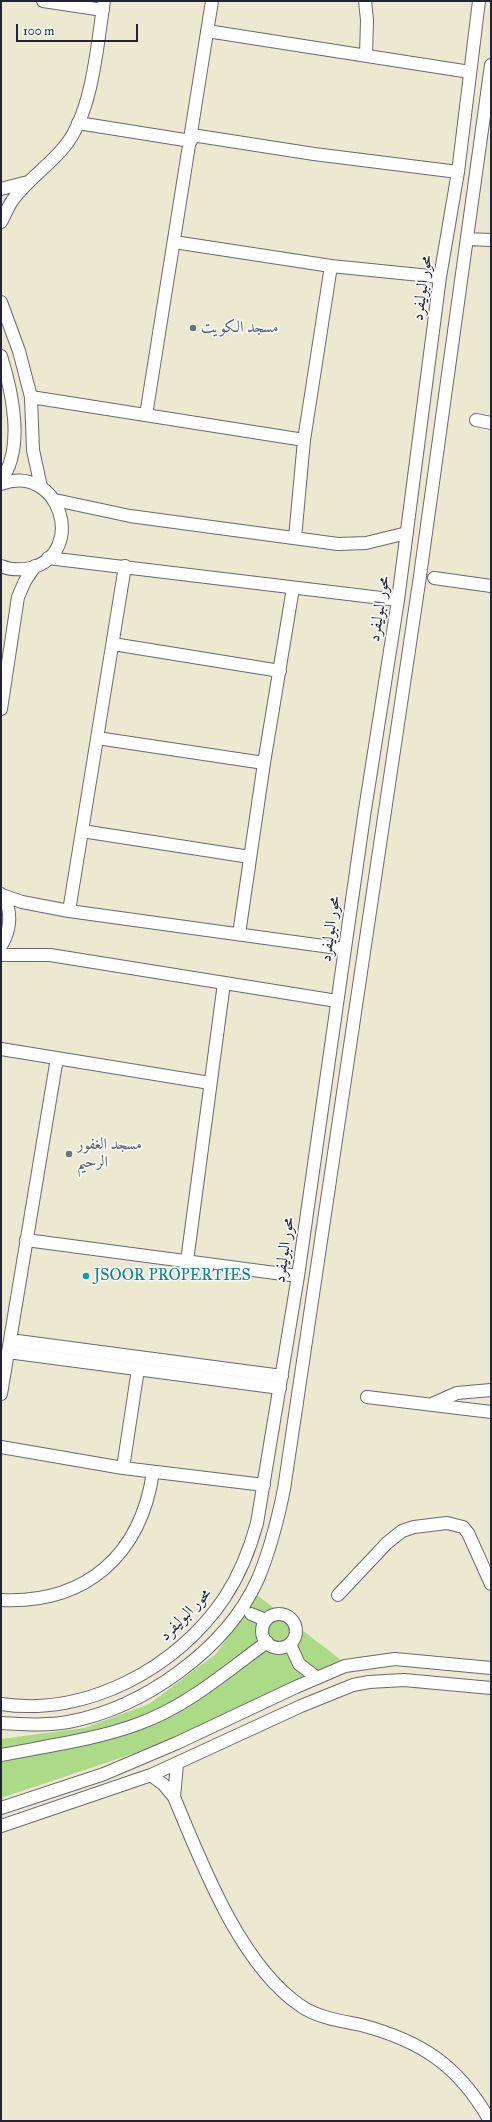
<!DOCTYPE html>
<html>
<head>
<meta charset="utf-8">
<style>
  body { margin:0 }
  #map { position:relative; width:492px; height:2122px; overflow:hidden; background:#ede9d1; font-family:"IM FELL Great Primer",serif }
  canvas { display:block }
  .frame { position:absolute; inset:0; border:2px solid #22223b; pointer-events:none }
  .scale { position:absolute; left:16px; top:24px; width:122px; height:18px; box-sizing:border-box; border:2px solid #22223b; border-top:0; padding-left:5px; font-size:12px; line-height:14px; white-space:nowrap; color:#22223b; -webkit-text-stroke:3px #f6f6f2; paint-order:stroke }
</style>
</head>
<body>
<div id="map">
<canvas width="492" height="2122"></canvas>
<div class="frame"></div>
<div class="scale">100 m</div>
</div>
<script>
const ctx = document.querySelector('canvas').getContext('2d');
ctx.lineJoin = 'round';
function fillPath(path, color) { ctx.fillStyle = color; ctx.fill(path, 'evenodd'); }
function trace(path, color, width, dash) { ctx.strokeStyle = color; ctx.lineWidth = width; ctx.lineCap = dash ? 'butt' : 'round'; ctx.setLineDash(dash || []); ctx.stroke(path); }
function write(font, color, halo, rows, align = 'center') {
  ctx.font = font + ' "IM FELL Great Primer",Amiri,serif'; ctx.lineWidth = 3.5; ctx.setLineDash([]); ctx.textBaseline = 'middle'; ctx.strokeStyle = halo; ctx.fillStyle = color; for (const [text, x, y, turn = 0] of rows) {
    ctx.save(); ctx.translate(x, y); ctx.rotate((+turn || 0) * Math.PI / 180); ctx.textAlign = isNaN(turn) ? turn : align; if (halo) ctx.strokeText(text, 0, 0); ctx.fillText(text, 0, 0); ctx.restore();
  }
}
const green = new Path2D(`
  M257,1595L341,1660L195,1733L1,1798V1739L84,1728L149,1704L216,1654Z`);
const minor = new Path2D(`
  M43,1L103,10
  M365,1L367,20L366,56
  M207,31L470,72
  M78,123L191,141
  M192,135L314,154L458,172
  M1,189L28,182
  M1,222C5,215 8,207 12,201C27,180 49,166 65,146C93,111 97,45 104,1
  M467,239L491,240
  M174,242L331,266L440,277
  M1,302L19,351L31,397L33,450L41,487
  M1,356C12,391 25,449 1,480
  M31,397L304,440
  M146,415L212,1
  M476,420L491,423
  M1,484C59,462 88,552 31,568C21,570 10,570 1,566
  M55,500L130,516L338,544L366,543L407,533
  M295,538L304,440L331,266
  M48,558L398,600
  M434,578L491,586
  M113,644L280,671
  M1,709L18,597L25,581L35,566
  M97,738L264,763
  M82,831L250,857
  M1,894C13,909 11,930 1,946
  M2,895L22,902L69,911L345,949
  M69,911L125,566
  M239,934L264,763L293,588
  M1,955H50L337,1001
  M1,1049L210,1083
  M26,1240L298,1276
  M187,1261L224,983
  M10,1340L282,1376
  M8,1352L280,1388
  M1,1394L57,1058
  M367,1397L491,1412
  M432,1404L457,1393L491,1390
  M1,1447L123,1468L264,1485
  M123,1468L138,1369
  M338,1595L387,1543L402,1531L414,1527L447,1523L463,1527L468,1533L491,1584
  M1,1600C86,1604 141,1555 153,1472
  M251,1614L266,1620
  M262 1631a17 17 0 1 1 34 0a17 17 0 1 1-34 0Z
  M290,1644L299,1664L316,1677
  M1,1704C86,1717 178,1668 225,1597C240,1574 250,1549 257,1523L298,1276L364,816L398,600L440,277L458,172L479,1
  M1,1723C23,1724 46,1726 68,1722C143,1708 226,1650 258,1579C270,1550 278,1519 284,1489L420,576L491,65
  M1,1755C46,1746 95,1740 138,1724C186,1707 226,1672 267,1642
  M151,1775L164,1785L174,1797C202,1864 240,1965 301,2006C318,2018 342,2021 361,2025C422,2041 459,2066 490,2121
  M174,1797L177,1764
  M1,1808L104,1774L177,1743L296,1687L345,1666L395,1659L491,1668
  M1,1826L151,1775L301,1706L353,1685L369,1682L404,1680L491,1688`);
const markers = [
  [193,328,4,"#6b7280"],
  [69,1154,4,"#6b7280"],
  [86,1276,4,"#0f9aa8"]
];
const streetNames = [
  ["محور البوليفرد",423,288,-82],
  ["محور البوليفرد",380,609,-81],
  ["محور البوليفرد",331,929,-82],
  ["محور البوليفرد",285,1250,-82],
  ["محور البوليفرد",186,1615,-46]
];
const worshipNames = [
  ["مسجد الكويت",201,328],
  ["مسجد الغفور",77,1145],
  ["الرحيم",77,1163]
];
const cultureNames = [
  ["JSOOR PROPERTIES",94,1276]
];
fillPath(green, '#acdb88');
trace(minor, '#696870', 14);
trace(minor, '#fff', 12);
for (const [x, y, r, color] of markers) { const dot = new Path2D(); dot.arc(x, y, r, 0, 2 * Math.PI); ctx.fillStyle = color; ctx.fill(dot); trace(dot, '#f6f6f2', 1.5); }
write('16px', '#22223b', '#f6f6f2', streetNames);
write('16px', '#5b616d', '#f6f6f2', worshipNames, 'left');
write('16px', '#0d838f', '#f6f6f2', cultureNames, 'left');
</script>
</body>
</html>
